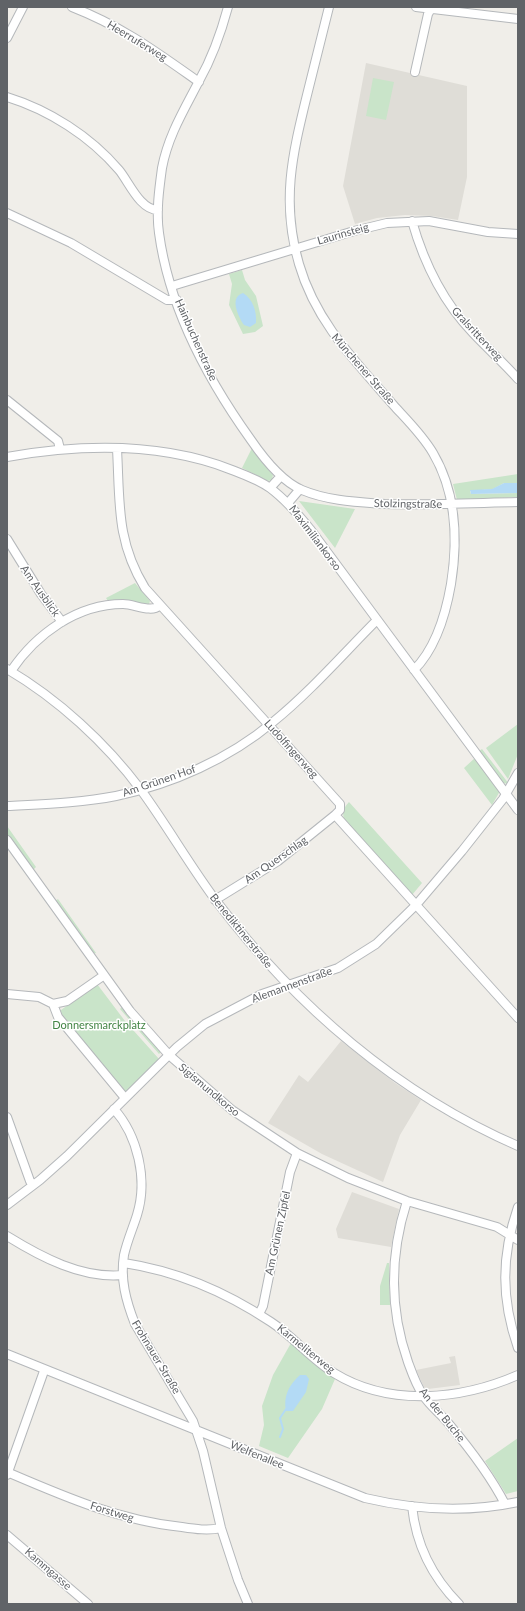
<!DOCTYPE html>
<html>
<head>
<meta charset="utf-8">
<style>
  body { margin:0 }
  #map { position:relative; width:525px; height:1611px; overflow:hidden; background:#f0eee9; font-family:Lato,sans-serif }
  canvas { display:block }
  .frame { position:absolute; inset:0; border:8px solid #606367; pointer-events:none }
</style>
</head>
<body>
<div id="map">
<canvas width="525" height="1611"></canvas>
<div class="frame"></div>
</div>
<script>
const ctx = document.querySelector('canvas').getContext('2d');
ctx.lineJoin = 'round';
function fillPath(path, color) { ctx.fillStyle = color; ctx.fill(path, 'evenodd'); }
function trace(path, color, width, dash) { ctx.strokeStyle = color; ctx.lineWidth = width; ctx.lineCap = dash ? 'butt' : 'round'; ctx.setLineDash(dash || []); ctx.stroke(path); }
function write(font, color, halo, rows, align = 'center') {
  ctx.font = font + ' Lato,sans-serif'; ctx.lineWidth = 3; ctx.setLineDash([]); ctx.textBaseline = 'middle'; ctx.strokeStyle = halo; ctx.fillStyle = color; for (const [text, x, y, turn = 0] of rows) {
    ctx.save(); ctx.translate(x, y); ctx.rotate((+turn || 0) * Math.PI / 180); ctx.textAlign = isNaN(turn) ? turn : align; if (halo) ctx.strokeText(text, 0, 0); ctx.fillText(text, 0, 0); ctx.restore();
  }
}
const education = new Path2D(`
  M366,63L467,86V177L458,220L432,216L405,215L377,218L355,224L343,186Z
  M341,1041L395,1083L421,1100L400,1135L383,1182L322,1154L268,1123L299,1075L308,1082Z
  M352,1192L399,1209L391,1247L338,1238L336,1229Z
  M455,1356L460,1385L428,1389L424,1387L416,1370L451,1363L449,1357Z`);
const green = new Path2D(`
  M373,78L394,82L386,120L366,116Z
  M242,270L245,280L256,296L263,326L255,332L243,334L229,305L232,284L229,274Z
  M252,448L273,475L272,480L268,481L242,468Z
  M518,474V483H504L493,489L470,491L471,494L518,493V497L457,500L453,484Z
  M299,501L355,509L335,548Z
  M135,583L150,601L149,604L108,601L106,598Z
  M518,724V754L508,779L486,748Z
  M482,749L509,784L503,783L479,751Z
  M476,757L500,791L492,805L464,768Z
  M349,802L422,883L412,895L344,819C342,812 344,807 349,802Z
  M7,826L36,867L33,870L7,834Z
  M58,899L96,953L92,954L55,901Z
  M97,984L125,1021L159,1059L127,1091H124L61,1016L60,1012L61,1010Z
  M122,1007L161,1052L159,1054L120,1009Z
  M387,1263H389L390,1305H380V1286Z
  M291,1343L335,1379L322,1409L288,1458L259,1446L264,1425L262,1406L273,1375Z
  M518,1438V1491L506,1494L485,1461Z`);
const water = new Path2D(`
  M243,293C253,299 257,312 256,323L250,327L244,325C238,316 229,297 243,293Z
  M504,483H518V493L471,494L470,490L492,489Z
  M300,1375H306L309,1379L306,1392L293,1411H286C283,1396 289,1385 300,1375Z`);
const stream = new Path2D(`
  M280,1437L283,1429L280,1418L286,1409`);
const minor = new Path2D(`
  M72,7C123,27 155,51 199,82
  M228,7C221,33 212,58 199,81C184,110 168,136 162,168C159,190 156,212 159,233C169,307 208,380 251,440C264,459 281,481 302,490C328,501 358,502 385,504C429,505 473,503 518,502
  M329,7C322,36 314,66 307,95C292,156 281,202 299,264C316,323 357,363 396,408C409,422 423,436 433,453C456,492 458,540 451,584C446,613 436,648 414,670
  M416,7L518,19
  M7,38L23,7
  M415,72L428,14L432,7
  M7,97C49,110 90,136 119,170C129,182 140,210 158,210
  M7,213L71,243L167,300H177
  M412,221C424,263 442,301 473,333C488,349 504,363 518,379
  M172,286L354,231L387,223L429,221L488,232L518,234
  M7,400L58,441L60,449
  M117,449C120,502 116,541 145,588L340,804V810L335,815L518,1018
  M7,457C81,444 161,442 232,470C245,475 259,480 270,488C286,500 298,514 310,529L518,810
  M270,488L281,476
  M288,503L300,489
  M7,539L41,594L62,622
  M7,669C58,699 106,743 141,790C168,827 190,866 217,902C296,1006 398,1094 518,1146
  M11,671C36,634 77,604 123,604C134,604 151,613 159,606
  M7,806C43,804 80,803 116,796C172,784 229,759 273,722C311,691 343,654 377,620
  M7,840L130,1011L169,1055L232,1110L297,1153L348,1178L407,1201L497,1227L518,1240
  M215,900L278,861L335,815
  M7,994L39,997L53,1004L67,1001L103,976
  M53,1004L58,1017L125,1098
  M114,1109C138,1136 148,1180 137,1215C133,1228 127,1241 124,1255C120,1279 126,1301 135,1324L193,1421L203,1451L221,1528L238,1580L248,1604
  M7,1117L30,1181L33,1185
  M407,1201C390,1254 389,1308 408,1362C412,1373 416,1385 423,1395C430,1406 441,1414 449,1424C470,1449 490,1475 505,1504
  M7,1205L40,1180L67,1156L177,1047L205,1024L262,994L338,968L376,944L416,905L462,851L503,799L518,773
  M518,1207C501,1256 501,1299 518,1348
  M7,1236C41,1257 82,1279 123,1275
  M124,1263C177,1271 226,1292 271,1322C294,1337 311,1359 334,1373C389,1407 461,1400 518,1375
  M259,1314L263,1306L290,1172L297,1153
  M7,1354L365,1498C416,1510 466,1513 518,1502
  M7,1472C63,1496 120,1521 182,1527C195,1529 208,1531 221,1528
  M7,1475L44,1371
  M412,1506C416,1545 432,1577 459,1604
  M7,1535L88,1604`);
const streetNames = [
  ["Heerruferweg",137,41,31],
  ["Laurinsteig",343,234,-16],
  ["Gralsritterweg",477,334,47],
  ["Hainbuchenstraße",196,340,66],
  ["Münchener Straße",363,369,49],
  ["Stolzingstraße",408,504,1],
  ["Maximiliankorso",315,538,53],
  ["Am Ausblick",40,591,55],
  ["Ludolfingerweg",291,749,48],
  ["Am Grünen Hof",159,781,-19],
  ["Am Querschlag",276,860,-35],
  ["Benediktinerstraße",241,931,51],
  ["Alemannenstraße",292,985,-20],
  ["Sigismundkorso",209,1090,40],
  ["Am Grünen Zipfel",278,1233,-78],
  ["Karmeliterweg",306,1349,39],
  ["Frohnauer Straße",156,1357,59],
  ["An der Buche",442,1415,51],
  ["Welfenallee",257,1455,22],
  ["Forstweg",112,1512,17],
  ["Kammgasse",48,1569,41]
];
const parkNames = [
  ["Donnersmarckplatz",99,1025]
];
fillPath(education, '#dfddd7');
fillPath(green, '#c9e4c9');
fillPath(water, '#b3daf5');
trace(stream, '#b3daf5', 2);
trace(minor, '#b5b8bb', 10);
trace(minor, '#fff', 8);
write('11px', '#606367', '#fff', streetNames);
write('11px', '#428444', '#fff', parkNames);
</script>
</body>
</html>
